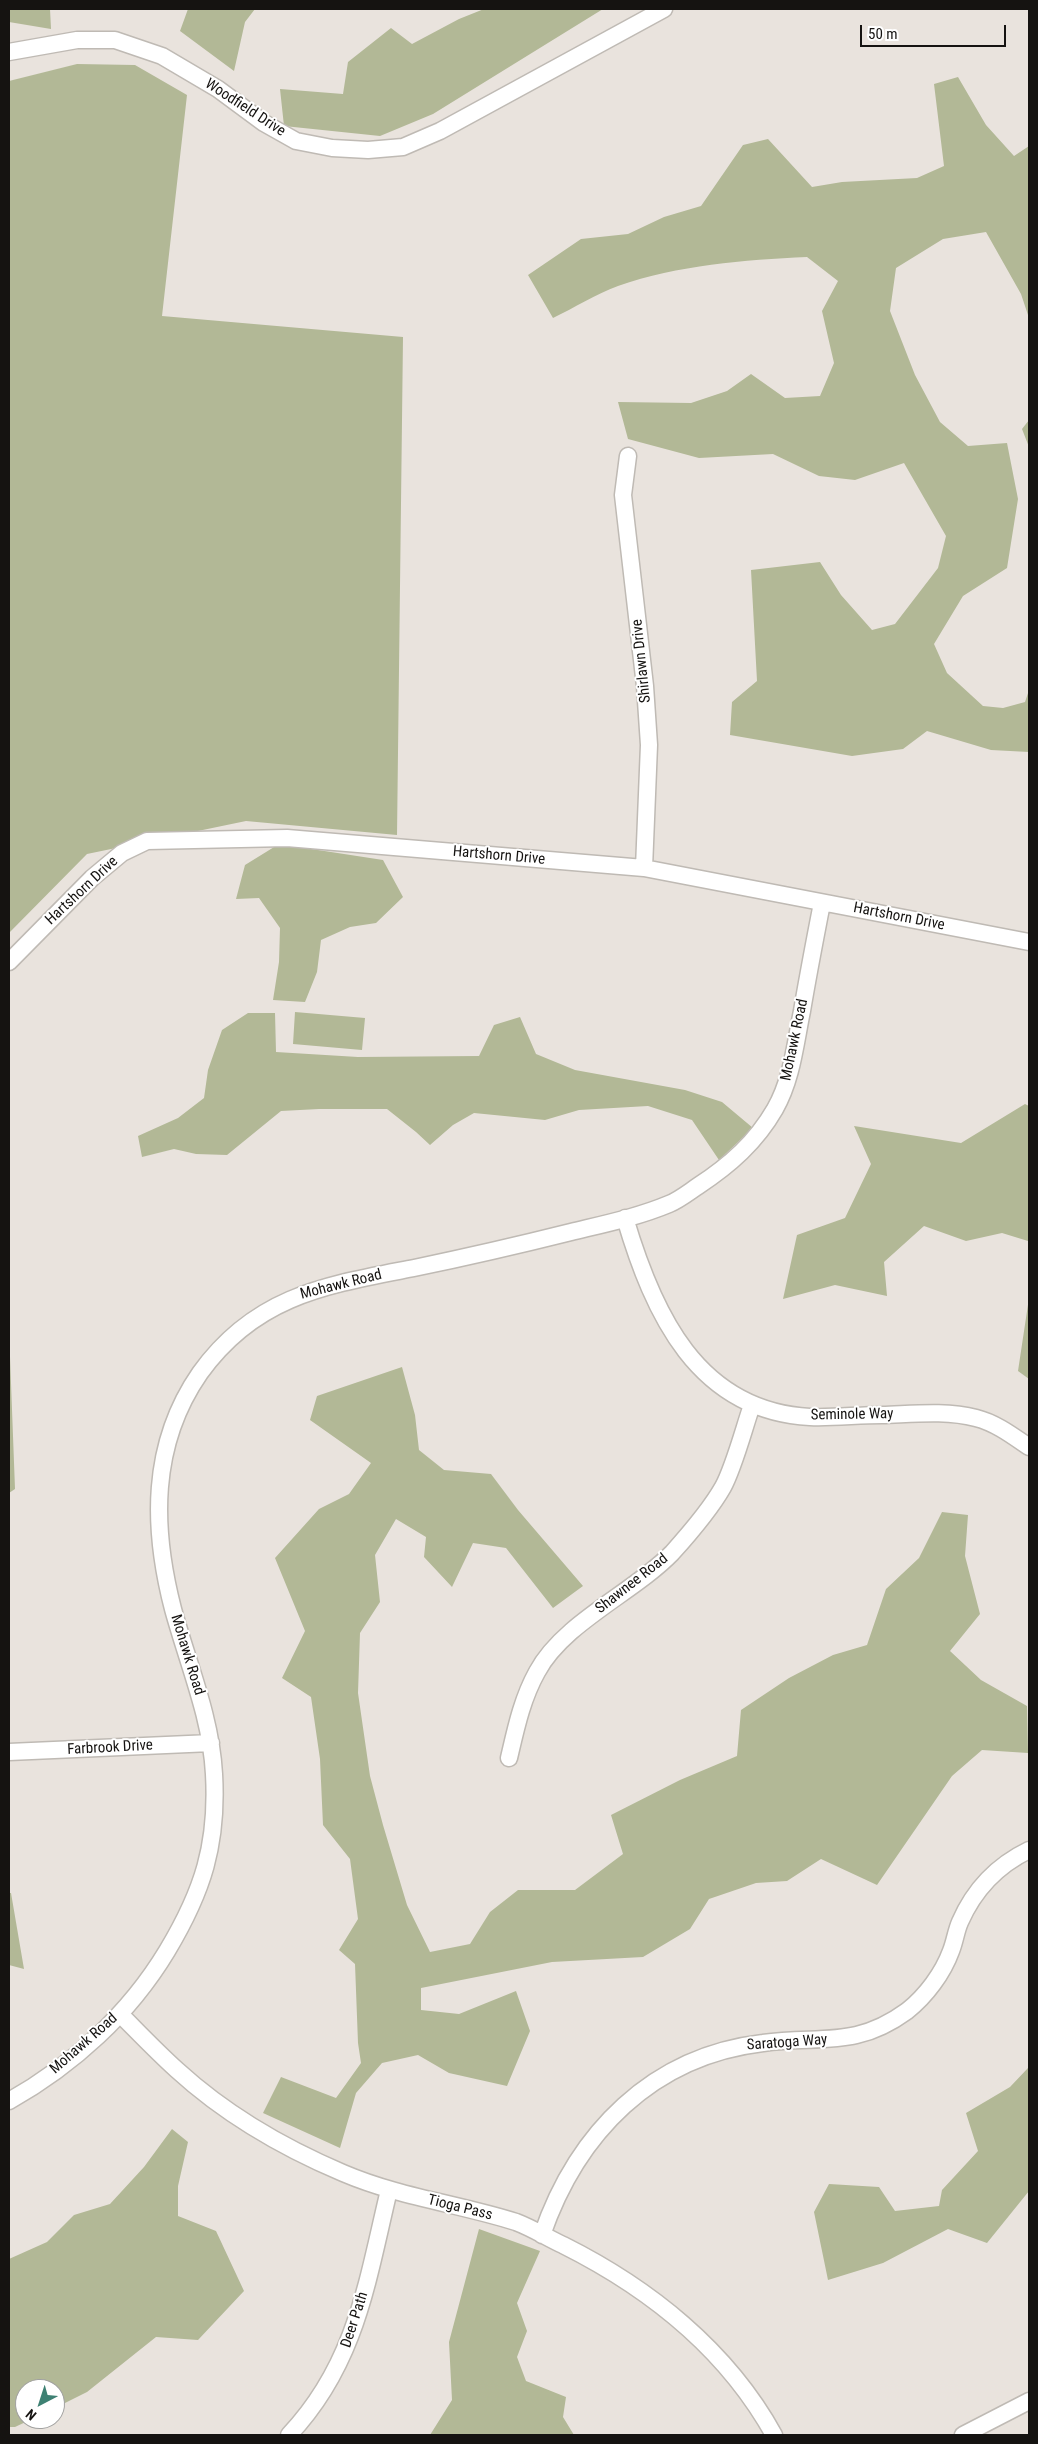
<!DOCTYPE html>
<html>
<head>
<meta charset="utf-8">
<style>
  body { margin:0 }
  #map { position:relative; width:1038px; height:2444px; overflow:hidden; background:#e9e3dd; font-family:"Roboto Condensed",sans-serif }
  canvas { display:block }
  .frame { position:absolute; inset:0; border:10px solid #151311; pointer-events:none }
  .north { position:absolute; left:15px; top:2379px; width:50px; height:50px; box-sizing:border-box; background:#fff; border:1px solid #a1a1a0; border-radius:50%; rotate:220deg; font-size:14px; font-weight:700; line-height:20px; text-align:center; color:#151311 }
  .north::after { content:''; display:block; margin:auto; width:18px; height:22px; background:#3e8173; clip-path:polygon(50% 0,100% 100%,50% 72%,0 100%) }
  .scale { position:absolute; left:860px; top:25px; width:146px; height:22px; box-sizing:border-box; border:2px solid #151311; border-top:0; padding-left:6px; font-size:15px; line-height:18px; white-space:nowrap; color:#151311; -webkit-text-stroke:4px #fff; paint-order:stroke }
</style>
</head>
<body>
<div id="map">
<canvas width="1038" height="2444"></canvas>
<div class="frame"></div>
<div class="north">N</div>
<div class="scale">50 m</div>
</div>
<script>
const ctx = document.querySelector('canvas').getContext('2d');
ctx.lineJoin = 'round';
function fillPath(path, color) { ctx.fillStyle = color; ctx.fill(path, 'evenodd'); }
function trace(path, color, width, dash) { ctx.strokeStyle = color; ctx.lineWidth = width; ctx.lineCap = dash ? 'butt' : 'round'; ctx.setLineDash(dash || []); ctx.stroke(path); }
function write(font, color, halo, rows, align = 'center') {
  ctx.font = font + ' "Roboto Condensed",sans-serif'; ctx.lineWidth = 4; ctx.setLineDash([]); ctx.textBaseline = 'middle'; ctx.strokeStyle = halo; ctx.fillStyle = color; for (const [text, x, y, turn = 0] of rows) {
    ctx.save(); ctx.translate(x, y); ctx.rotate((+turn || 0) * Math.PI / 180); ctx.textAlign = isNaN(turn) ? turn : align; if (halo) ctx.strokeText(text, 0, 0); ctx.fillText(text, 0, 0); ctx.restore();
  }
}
const green = new Path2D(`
  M9,9H50L51,29L9,22Z
  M188,9H255L245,22L234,71L180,31Z
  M484,9H603L433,114L380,136L284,126L280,89L343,94L348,62L391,28L412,44L459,19Z
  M77,64L135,65L187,95L162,316L403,337L397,835L246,821L87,854L9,933V81Z
  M958,77L986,125L1014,156L1029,146V318L1021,294L986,232L943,239L896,268L890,311L915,375L940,422L968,446L1007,443L1018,499L1007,568L963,596L934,644L947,673L983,706L1003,708L1025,702L1029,690V752L991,750L927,731L903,749L852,756L730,735L732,702L757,681L751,570L820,562L841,595L872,630L895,624L938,568L946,536L904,463L855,480L819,476L773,454L699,458L628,439L618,402L691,403L727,391L751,374L785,398L820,396L834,363L822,311L838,281L807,257C744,260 678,265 618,286C596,294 574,308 553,318L528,275L581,239L628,234L664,217L701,206L743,145L768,139L812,187L842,182L917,178L944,166L934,84Z
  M1029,420V447L1022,429Z
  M279,844L383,860L403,897L376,923L350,927L321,940L317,972L305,1002L273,1000L279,962L280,928L259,898L236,899L245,865Z
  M295,1012L365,1018L362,1050L293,1044Z
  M248,1013H275L276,1052L358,1057L479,1056L494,1025L520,1017L536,1054L575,1070L685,1090L722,1102L753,1128L719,1160L692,1120L648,1106L579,1110L545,1120L474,1113L453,1125L430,1145L416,1132L387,1109H319L281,1111L227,1155L196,1154L174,1149L142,1157L138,1136L178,1118L204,1098L208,1070L222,1030Z
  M1025,1104L1029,1106V1287L1028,1241L1002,1233L966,1241L924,1226L884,1262L887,1296L835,1285L783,1299L797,1235L845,1218L871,1164L854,1126L961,1143Z
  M1029,1298V1379L1018,1371Z
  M9,1330L15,1489L9,1493Z
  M402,1367L415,1415L419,1450L444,1470L491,1474L518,1510L583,1586L553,1608L506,1548L473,1543L452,1587L424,1557L426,1537L396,1519L375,1555L380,1602L360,1633L358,1693L370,1776L383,1825L407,1905L430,1952L470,1944L490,1912L518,1890H575L623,1854L611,1815L680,1780L737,1756L741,1710L789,1678L833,1655L867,1645L886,1589L919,1558L942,1512L968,1515L965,1556L980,1614L950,1651L981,1680L1027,1706L1028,1753L982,1750L952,1776L877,1885L821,1859L787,1881L756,1883L709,1899L690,1929L643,1957L552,1962L421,1988V2010L459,2014L516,1991L530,2031L507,2086L449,2073L418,2055L382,2063L356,2093L340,2148L263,2113L281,2077L336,2098L361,2063L358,2043L355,1964L339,1950L358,1919L350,1859L323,1825L320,1759L311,1697L282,1678L305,1631L275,1558L319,1509L349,1494L371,1463L310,1420L317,1396Z
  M9,1893H11L24,1969L9,1965Z
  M1029,2043V2191L987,2243L948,2229L883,2263L828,2280L814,2212L829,2184L879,2187L895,2211L939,2206L942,2190L978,2151L966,2113L1010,2087L1028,2068Z
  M172,2129L188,2142L178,2186V2216L216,2231L244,2291L198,2340L156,2337L87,2392L55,2408V2389H25V2419H32L15,2427H9V2259L47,2242L74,2215L110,2204L144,2167Z
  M479,2229L540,2251L517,2303L527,2331L517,2357L526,2381L566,2397L563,2417L574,2435H430L452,2400L449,2342Z`);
const street = new Path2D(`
  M9,52L77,40H115L162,56L218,89L264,123L296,141L332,148L368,150L403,147L440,131L664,9
  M628,456L623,495L645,686L649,745L644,868
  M9,962L92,878L122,853L147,841L287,838L644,868L1029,942
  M625,1218C653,1313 697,1411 810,1417C833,1418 858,1415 882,1415C913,1414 946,1410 976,1418C996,1423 1013,1436 1029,1447
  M9,1752L211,1743
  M509,1758C516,1728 522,1699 537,1672C563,1623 633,1593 672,1553C690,1533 710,1510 723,1487C734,1467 744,1428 752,1405
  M120,2014C138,2032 157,2052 177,2070C224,2113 284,2148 343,2173C399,2197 459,2204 516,2222C532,2228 548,2238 563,2245C649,2288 727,2350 774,2435
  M9,2101C73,2065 129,2014 167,1951C203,1891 218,1844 214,1774C211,1717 188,1664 173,1609C152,1528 150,1445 200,1373C256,1295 327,1285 414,1268C467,1257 519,1245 571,1232C604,1224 638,1217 669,1204C679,1200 689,1192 698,1186C730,1165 756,1142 775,1109C792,1079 795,1045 802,1011C808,975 815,939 822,903
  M542,2235C577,2133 652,2056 763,2043C820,2035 855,2049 907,2011C926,1996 943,1973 951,1951C955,1941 956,1931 960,1922C974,1890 998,1865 1029,1850
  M289,2435C356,2364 367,2282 389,2190
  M963,2435L1029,2401`);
const streetNames = [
  ["Woodfield Drive",245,108,33],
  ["Shirlawn Drive",642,661,-96],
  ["Hartshorn Drive",499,856,5],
  ["Hartshorn Drive",82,891,-43],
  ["Hartshorn Drive",899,917,11],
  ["Mohawk Road",795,1040,-78],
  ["Mohawk Road",341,1285,-14],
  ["Seminole Way",852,1415,-1],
  ["Shawnee Road",632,1584,-38],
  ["Mohawk Road",187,1655,73],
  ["Farbrook Drive",110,1748,-3],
  ["Saratoga Way",787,2043,-4],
  ["Mohawk Road",84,2044,-41],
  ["Tioga Pass",460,2208,14],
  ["Deer Path",355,2320,-72]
];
fillPath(green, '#b2b896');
trace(street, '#bfbab4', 19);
trace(street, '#fff', 16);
write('15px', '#151311', '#fff', streetNames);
</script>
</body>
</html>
